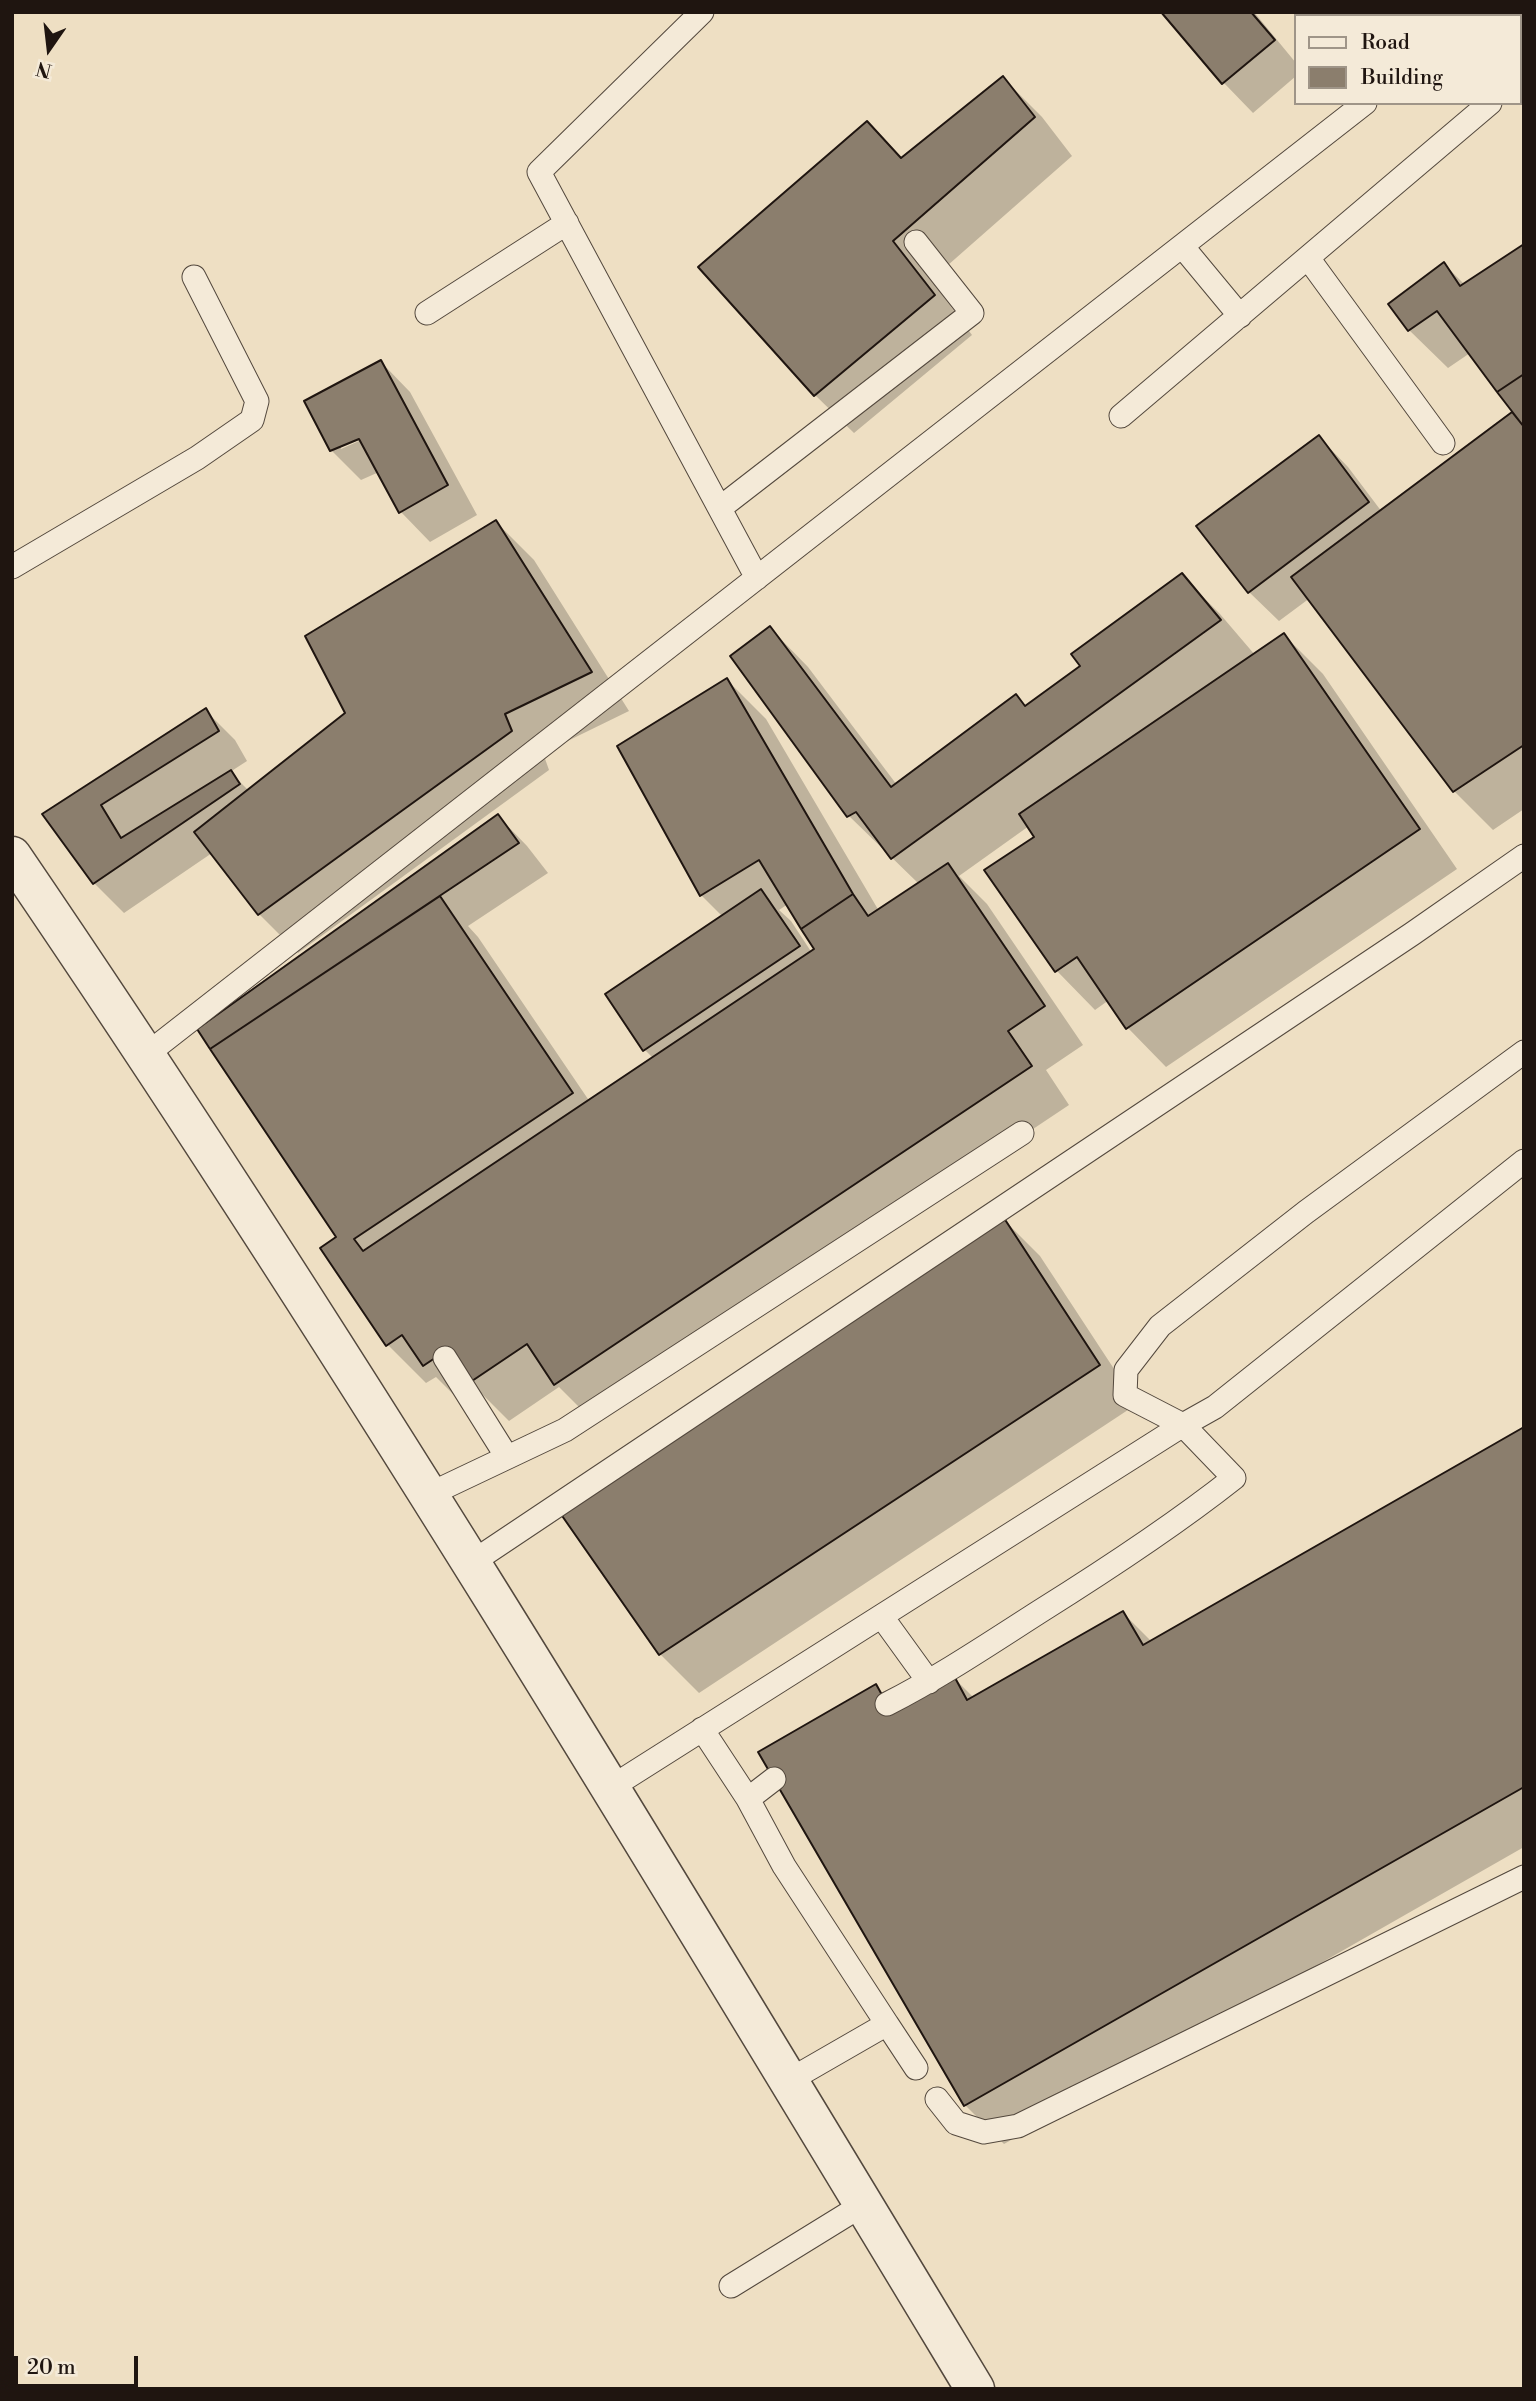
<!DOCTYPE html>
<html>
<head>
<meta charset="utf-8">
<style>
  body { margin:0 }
  #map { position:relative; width:1536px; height:2401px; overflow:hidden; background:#eedfc3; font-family:"Libre Bodoni",serif }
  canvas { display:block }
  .frame { position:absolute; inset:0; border:14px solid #1f1510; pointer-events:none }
  .legend { position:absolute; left:1294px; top:14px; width:228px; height:91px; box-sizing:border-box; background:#f4ead8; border:2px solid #9f9588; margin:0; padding:9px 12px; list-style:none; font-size:21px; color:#1f1510 }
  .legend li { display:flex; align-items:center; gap:14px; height:35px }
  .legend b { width:35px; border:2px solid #9f9588 }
  .north { position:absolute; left:14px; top:14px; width:70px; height:70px; -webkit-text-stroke:5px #f4ead8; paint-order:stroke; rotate:194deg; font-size:19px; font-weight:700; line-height:28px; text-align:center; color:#1f1510 }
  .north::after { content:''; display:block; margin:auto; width:24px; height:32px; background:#1f1510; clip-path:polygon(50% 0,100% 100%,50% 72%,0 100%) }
  .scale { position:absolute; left:14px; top:2356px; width:124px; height:32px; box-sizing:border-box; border:4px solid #1f1510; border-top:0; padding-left:9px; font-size:21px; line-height:24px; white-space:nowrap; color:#1f1510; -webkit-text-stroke:5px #f4ead8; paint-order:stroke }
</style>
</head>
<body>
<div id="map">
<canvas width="1536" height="2401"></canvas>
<div class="frame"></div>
<ul class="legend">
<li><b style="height:9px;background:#f4ead8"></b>Road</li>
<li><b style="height:19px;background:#8b7e6d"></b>Building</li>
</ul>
<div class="north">N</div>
<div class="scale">20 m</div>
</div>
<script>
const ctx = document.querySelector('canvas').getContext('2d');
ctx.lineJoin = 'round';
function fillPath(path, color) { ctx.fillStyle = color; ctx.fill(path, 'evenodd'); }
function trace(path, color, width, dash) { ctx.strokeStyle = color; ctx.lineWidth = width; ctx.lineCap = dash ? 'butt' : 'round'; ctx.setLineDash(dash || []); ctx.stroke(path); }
const shadow = new Path2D(`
  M1164,12H1254L1296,63V76L1253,113L1224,83Z
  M1003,78L1042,117L1072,156L931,280L972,335L854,433L815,395L867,123L903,159Z
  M1524,246V809L1493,830L1454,791L1310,598L1279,621L1249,592L1319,437L1348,467L1382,512L1519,418L1470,353L1448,368L1409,330L1444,264L1465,285Z
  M381,362L410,392L477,515L430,542L401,512L379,472L361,480L331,450ZM367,434L368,437L341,449V445Z
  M496,522L534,560L629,711L543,753L549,770L298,953L259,914L212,853L124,913L94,883L44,815L206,711L235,740L247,761L230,772L249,791L347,714Z
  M1181,575L1220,614L1255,655L1284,635L1323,674L1457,869L1166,1067L1128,1028L1109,1000L1095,1010L1057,971L987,870L1036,837L1029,826L959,876L987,904L1083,1045L1046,1070L1069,1105L594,1422L559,1387L509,1421L480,1392L463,1404L436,1377L426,1383L388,1345L339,1237L199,1030L498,816L527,846L548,873L468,926L478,937L590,1102L654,1059L645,1050L723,917L701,895L727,680L766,719L879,911L919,884L849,816L770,628L808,667L897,785L1016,697L1027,707L1082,667ZM788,904L817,950L812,953L791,921L779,910Z
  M1001,1217L1040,1256L1137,1404L699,1693L660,1654L560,1511Z
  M1524,1429V1847L1004,2144L965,2105L875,1686L897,1708L952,1676L974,1698L1123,1613L1152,1642Z`);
const building = new Path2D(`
  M1161,12H1251L1275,40L1222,84Z
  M1003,76L1035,117L893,241L935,295L814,396L698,267L867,121L901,158Z
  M1524,244V374L1497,392L1437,311L1408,331L1388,304L1444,262L1460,286Z
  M381,360L448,485L399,513L359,439L330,451L304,401Z
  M1524,374V427L1497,392Z
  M1512,412L1524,427V745L1453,792L1291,577Z
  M1319,435L1369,502L1248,593L1196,526Z
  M496,520L592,672L505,714L512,731L258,915L194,832L345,713L305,636Z
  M1182,573L1221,620L891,859L856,812L847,817L730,656L770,626L891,787L1016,694L1025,706L1080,666L1071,654Z
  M1284,633L1420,829L1126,1029L1077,957L1055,972L984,870L1034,837L1019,814Z
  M727,678L853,894L801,929L759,860L700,896L617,746Z
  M206,708L219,731L101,805L121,838L231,770L240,784L93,884L42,814Z
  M498,814L519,843L210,1049L197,1029Z
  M948,863L1045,1006L1008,1031L1032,1066L554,1385L527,1344L469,1383L447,1350L423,1366L402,1335L386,1346L320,1248L336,1237L210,1049L440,896L573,1093L354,1239L363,1251L814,949L801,929L853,894L868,916Z
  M761,889L800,946L643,1051L605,994Z
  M1002,1215L1100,1365L659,1655L558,1510Z
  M1524,1427V1787L964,2106L758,1752L876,1684L887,1704L953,1674L967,1700L1123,1611L1143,1645Z`);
const service = new Path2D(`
  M702,12L539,172L757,578
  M1478,16L1482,12
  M1520,77L1524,74
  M1182,246L1240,316
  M1308,258L1443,443
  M427,313L567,223
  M1121,416L1490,103
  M720,508L972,313L916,242
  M12,567L197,458L252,420L257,401L194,277
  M147,1054L1365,103
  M445,1358L507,1457
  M428,1495L565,1430L1022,1133
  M471,1563L1412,934L1524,856
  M882,1617L929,1682
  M887,1704C940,1677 989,1644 1039,1612C1106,1570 1172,1527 1234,1478L1183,1425L1125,1395L1126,1370L1160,1326L1306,1212L1524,1052
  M702,1729L748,1799L784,1866L887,2024L788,2081
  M610,1788L1183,1425L1215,1407L1524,1161
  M748,1799L774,1779
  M887,2024L916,2068
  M937,2099L956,2123L984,2132L1018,2126L1524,1877
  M731,2286L864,2204`);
const minor = new Path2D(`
  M12,856C352,1355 663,1872 975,2389`);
fillPath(shadow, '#0003');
fillPath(building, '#8b7e6d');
trace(building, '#1f1510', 2);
trace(service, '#53483d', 25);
trace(minor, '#53483d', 41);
trace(service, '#f4ead8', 23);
trace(minor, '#f4ead8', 38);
</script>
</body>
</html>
